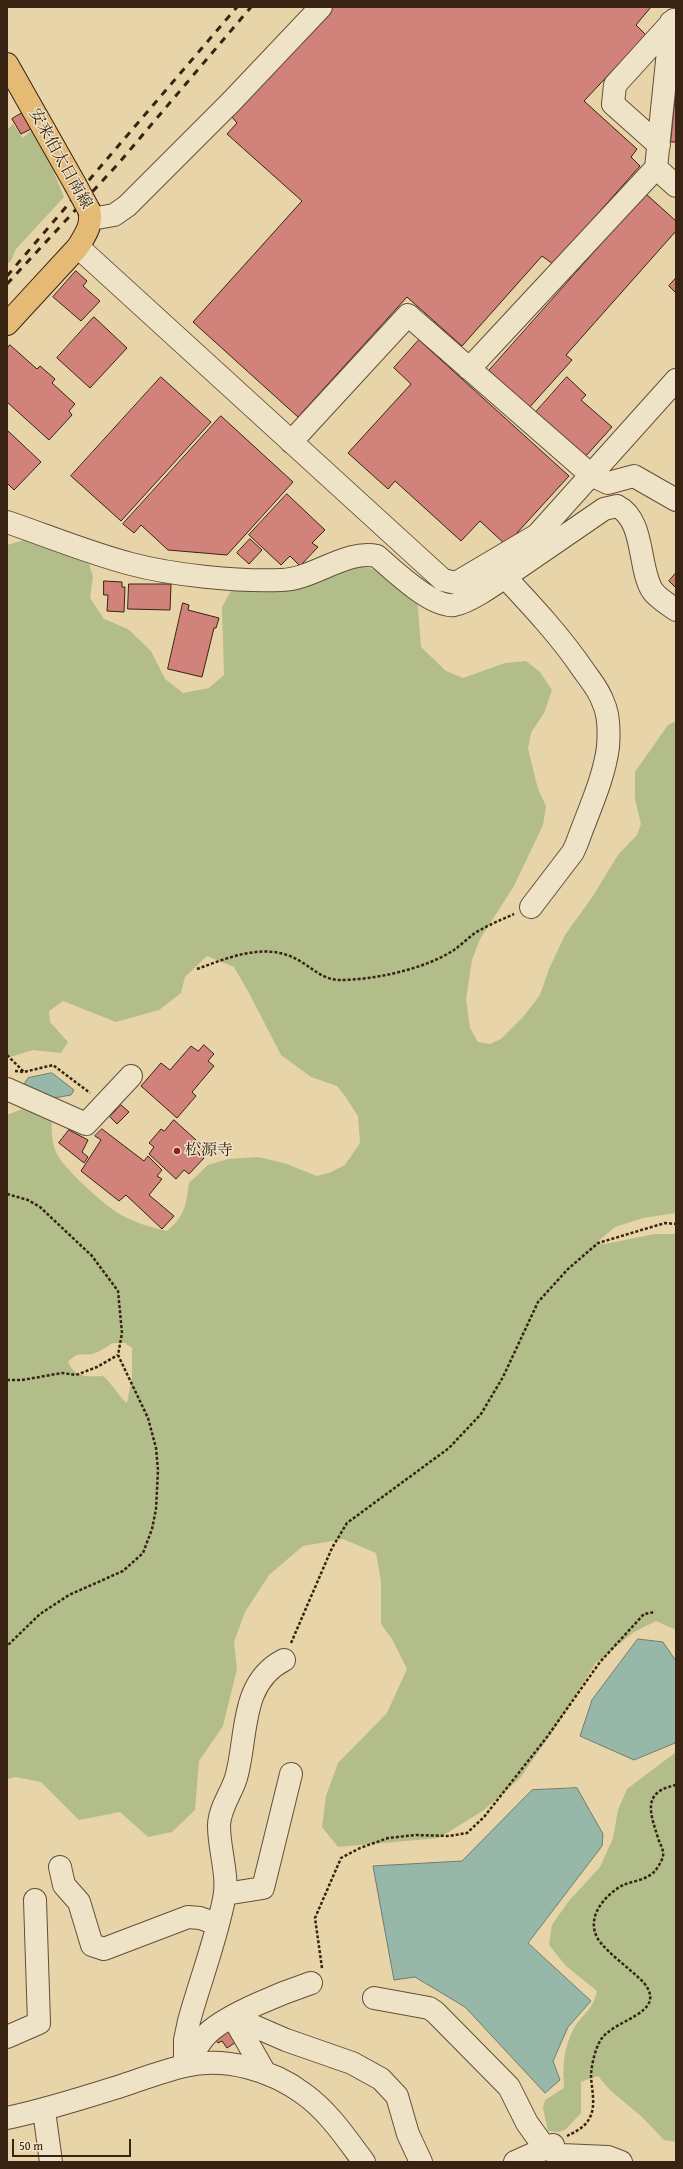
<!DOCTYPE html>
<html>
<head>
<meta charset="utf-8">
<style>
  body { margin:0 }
  #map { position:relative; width:683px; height:2169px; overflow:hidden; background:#e7d4a9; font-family:"Gentium Book Plus",serif }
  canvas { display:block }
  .frame { position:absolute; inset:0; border:8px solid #382312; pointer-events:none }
  .scale { position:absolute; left:12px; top:2139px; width:119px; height:18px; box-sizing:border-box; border:2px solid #382312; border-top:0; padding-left:5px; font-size:12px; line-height:14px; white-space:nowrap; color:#382312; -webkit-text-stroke:3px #efe3c7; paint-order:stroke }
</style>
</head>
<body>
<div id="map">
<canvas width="683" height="2169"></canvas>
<div class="frame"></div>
<div class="scale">50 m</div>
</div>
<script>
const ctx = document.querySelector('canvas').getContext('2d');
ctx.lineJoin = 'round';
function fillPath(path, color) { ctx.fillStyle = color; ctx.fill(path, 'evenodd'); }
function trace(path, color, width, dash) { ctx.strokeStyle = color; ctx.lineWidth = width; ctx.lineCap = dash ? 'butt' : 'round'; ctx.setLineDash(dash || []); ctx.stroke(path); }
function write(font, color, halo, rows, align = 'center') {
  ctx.font = font + ' "Gentium Book Plus","Noto Serif JP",serif'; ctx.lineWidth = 3; ctx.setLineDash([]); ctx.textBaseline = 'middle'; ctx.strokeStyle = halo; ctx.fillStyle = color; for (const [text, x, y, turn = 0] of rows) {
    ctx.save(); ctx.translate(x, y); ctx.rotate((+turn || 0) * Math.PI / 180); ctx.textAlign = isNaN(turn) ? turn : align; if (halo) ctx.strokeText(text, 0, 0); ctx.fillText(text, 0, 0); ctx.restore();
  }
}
const green = new Path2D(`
  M13,124L23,138L33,129L49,160L64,197L16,249L11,261L7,264V130Z
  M31,538L86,556L93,576L90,598L104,619L128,629L151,651L165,679L183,693L209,688L224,675L222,607L231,591L333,575L359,566L377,570L417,595L421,647L446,671L463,678L505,663L526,661L540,672L552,690L544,713L531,733L528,749L538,789L546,806L543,825L514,886L480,939L472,960L466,999L470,1028L478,1042L490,1044L501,1039L523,1017L540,995L549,969L565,935L593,896L618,855L637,835L641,824L635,799V772L668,725L676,721V1213L643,1218L615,1227L596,1243L605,1244L655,1234H676V1630L656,1621L634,1632L595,1664L558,1724L520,1778L484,1810L439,1838L338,1847L322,1827L326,1796L338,1763L387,1713L407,1669L392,1639L381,1624V1581L376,1553L343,1539L303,1546L269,1575L245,1612L234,1642L237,1669L223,1726L199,1761L195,1810L172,1832L148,1837L120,1812L79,1820L41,1782L16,1777L7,1779V1115L22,1109H39L52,1120C51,1132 52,1145 58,1156C68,1172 102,1203 118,1213C132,1222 150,1227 167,1231C185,1216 186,1205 189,1183L208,1165L228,1159L258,1157L284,1163L317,1176L329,1173L345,1165L360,1143L358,1116L345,1096L337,1086L311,1077L281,1055L248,991L234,967L207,956L185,977L181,993L159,1010L116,1022L63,1001L49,1011L50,1022L68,1042L61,1053L33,1050L7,1058V545ZM113,1343H125L132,1348V1377L127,1403C117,1395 113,1384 103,1376C89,1377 75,1378 68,1362C79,1350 80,1356 92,1354C100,1352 106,1347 113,1343Z
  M676,1752V2142L664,2140L642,2117L610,2090L598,2076L581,2082V2113L565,2130L558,2132L548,2131L543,2108L545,2100L564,2088C563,2066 563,2050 573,2030C582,2013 592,2013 597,1991L566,1966L549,1945L552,1925L568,1902L600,1867L613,1838L618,1810L627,1789Z`);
const water = new Path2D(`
  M52,1073L74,1090L71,1095L48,1099L26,1090L24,1084L28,1078Z
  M638,1639L663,1642L676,1661V1738L675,1743L634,1760L580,1736L592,1700Z
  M577,1788L603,1834L602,1846L528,1943L591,2001L568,2027L553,2061L560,2080L545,2093L465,2007L415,1977L394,1980L373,1866L462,1861L532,1790Z`);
const building = new Path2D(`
  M331,7H651L636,25L646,35L584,101L637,149L631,157L640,166L553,264L542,256L462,346L407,297L298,417L193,322L302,201L227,134L237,123L232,117Z
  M676,87V142H671Z
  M22,113L31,129L21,134L12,119Z
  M646,194L676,221V231L566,355L572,360L528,409L487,373Z
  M76,271L87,281L83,286L100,301L81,321L53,297Z
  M676,278V293L669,286Z
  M94,317L127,348L90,388L57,358Z
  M419,340L569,476L506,545L480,521L461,541L395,481L388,489L348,453L411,384L394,368Z
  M10,345L37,369L40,366L55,379L52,383L75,404L69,411L72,415L49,440L7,402V349Z
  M161,377L211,422L121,521L71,476Z
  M567,377L586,395L581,400L612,427L584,458L535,413Z
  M221,416L293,482L227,555L168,550L141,525L134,533L123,524Z
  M7,430L41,462L14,490L7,483Z
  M287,494L325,530L312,543L318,547L300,566L290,556L281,565L249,535Z
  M250,539L262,550L249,564L237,553Z
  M676,573V588L669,581Z
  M104,581L122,582V587H125L124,612L107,611L108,595H104Z
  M129,584H171L170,610L128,609Z
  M183,603L189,605L188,610L219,618L216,628H214L202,677L168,669Z
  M204,1045L214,1054L208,1061L214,1066L192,1092L196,1096L177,1118L141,1086L161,1063L170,1070L191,1046L198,1051Z
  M121,1105L129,1112L117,1124L110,1117Z
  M174,1120L206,1149L201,1155L204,1158L189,1174L184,1170L176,1179L149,1154L154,1147L149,1143L161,1129L164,1131Z
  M102,1129L144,1161L148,1156L162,1170L157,1176L162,1179L149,1195L174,1216L162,1229L126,1195L119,1201L81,1171L101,1140L95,1136Z
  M69,1130L88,1140L82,1152L88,1157L84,1163L59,1143Z
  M230,2027L242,2038L227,2048L222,2041L218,2043L214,2038Z`);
const path = new Path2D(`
  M197,969C230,957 267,941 300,961C313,969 324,980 340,980C374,980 425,969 454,950C461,945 468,938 475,933C488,925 501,920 514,914
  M7,1055L24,1072
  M15,1071L24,1072L53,1065L90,1093
  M7,1194L28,1200L40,1207L92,1256L118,1291L122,1333L118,1355L148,1418L156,1448L158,1470L156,1509L152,1529L143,1553L123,1571L69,1595L40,1614L7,1646
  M7,1380H22L62,1373L76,1375L97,1367L118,1355
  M291,1643L332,1548L347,1523L449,1448L481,1414L503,1377L538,1302L568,1269L598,1243L665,1223L676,1224
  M322,1968L315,1918L341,1858L360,1848L388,1838L416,1835L449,1836L467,1833L484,1817L547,1737L600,1662L644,1614L655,1612
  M567,2136C575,2132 585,2127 589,2119C597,2106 591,2088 591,2074C592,2063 595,2050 600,2041C612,2019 669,2014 644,1983C632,1970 607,1953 598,1939C585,1917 605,1895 623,1885C633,1881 646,1880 654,1872C657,1869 662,1861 663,1856C664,1851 661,1846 659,1841C651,1815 640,1792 676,1785`);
const minor = new Path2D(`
  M659,145L613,104L615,85L674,20
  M656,168L676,186
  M91,219L114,215L127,206L231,102L321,7
  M78,247L443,580L456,583L537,535L676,380
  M469,369L656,168L671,22
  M291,442L408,315L591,475L608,483L634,476L676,500
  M7,522C48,536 89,553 131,564C172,575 239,582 282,580C314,579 346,549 377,556C393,570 432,608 454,605C469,602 492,586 505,577C533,607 561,637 584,671C591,681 599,690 603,702C609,714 609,734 608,747C604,779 588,812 577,843L573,852L531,907
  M505,577L604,509L617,506C645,520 638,567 652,590C657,598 668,604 676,610
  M7,1089L86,1124L131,1076
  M60,1867L64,1885L79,1902L92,1945L104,1949L188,1917L200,1918L217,1924
  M225,1894L263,1888L291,1774
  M374,1998L429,2008L435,2012L509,2087L527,2123L545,2148L561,2155L608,2157L621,2162
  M233,2017L286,2040L352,2063L381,2079L397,2096L408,2134L421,2162
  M233,2017L265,2073
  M7,2037L39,2023L35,1900
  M185,2066V2040L189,2021C200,1981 216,1940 224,1899C229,1876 219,1850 219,1826C219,1809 231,1794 236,1778C248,1737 239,1683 284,1660
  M185,2066C192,2055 199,2042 208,2033C228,2014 284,1992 311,1983
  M44,2111L51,2162
  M7,2118C46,2110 83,2098 121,2086C142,2079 163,2071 184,2066C225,2056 272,2070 304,2094C329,2112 346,2138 364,2162
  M515,2162L553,2145`);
const major = new Path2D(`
  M7,64L75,184
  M7,324L78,247C85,235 93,225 89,210`);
const rail = new Path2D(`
  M7,276L237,7
  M7,284L118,164L251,7`);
const majorBridge = new Path2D(`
  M75,184L89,210`);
const markers = [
  [177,1151,4,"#8f2418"]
];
const streetNames = [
  ["安来伯太日南線",60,159,61]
];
const poiNames = [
  ["松源寺",185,1151]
];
fillPath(green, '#b2bd8a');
fillPath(water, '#97b8a8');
trace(water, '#717c6c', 1);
fillPath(building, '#d1827a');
trace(building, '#382312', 1);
trace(minor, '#644f38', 24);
trace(major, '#382312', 24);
trace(path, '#382312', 2.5, [3, 2]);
trace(minor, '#efe3c7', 22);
trace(major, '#e4ba74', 22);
trace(rail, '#382312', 3, [7, 7]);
trace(majorBridge, '#382312', 24, []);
trace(majorBridge, '#e4ba74', 22);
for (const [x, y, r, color] of markers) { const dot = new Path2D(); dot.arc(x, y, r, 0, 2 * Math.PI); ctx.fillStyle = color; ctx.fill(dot); trace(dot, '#efe3c7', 1.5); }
write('16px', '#382312', '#efe3c7', streetNames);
write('16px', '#382312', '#efe3c7', poiNames, 'left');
</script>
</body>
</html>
